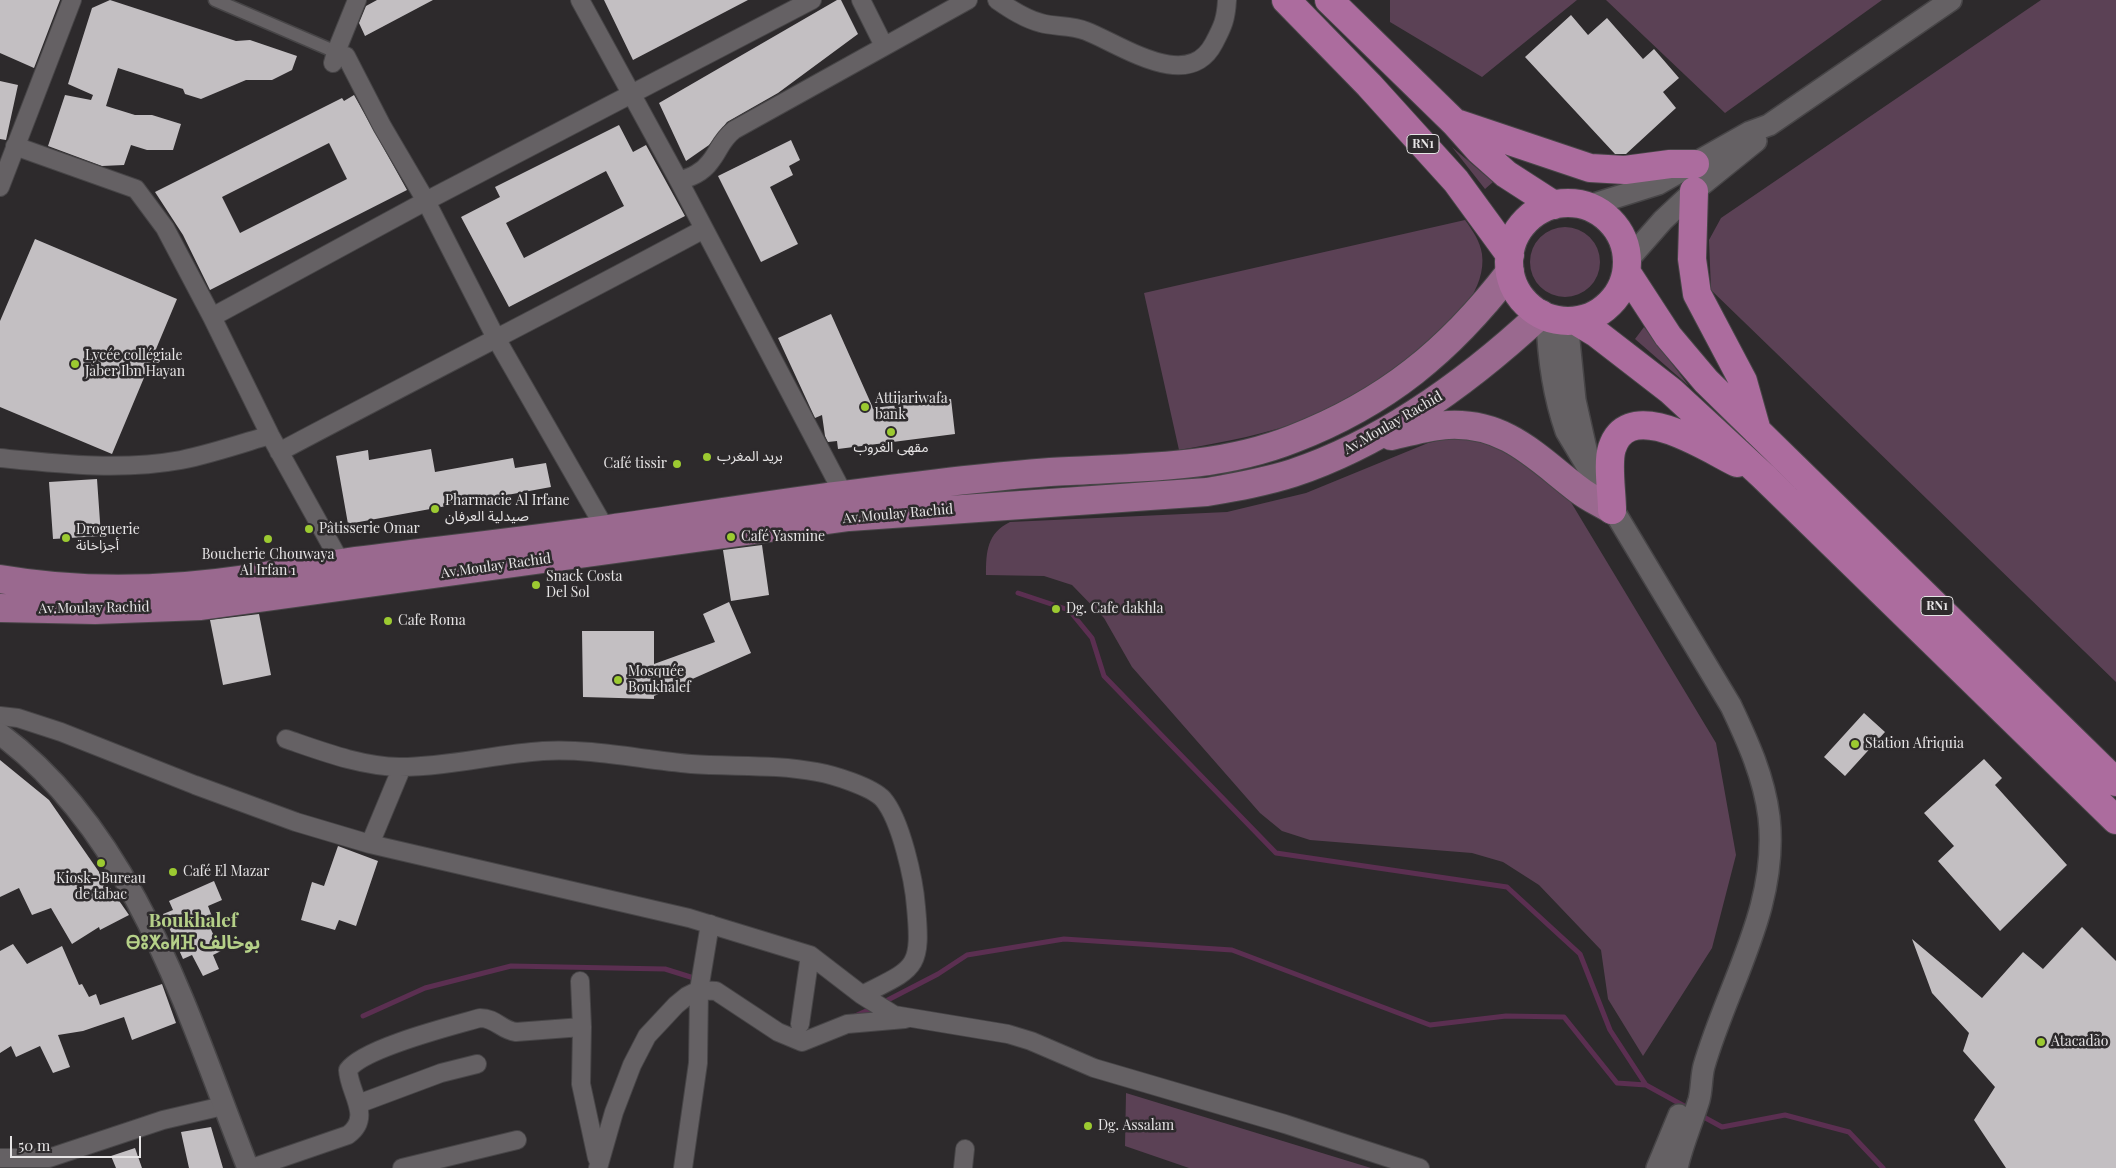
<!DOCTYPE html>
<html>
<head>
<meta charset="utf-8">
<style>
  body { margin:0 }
  #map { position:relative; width:2116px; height:1168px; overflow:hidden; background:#2d2a2c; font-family:"Playfair Display",serif }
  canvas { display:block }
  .scale { position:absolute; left:10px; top:1136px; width:131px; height:22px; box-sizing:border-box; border:2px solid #e6e4e5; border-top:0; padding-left:6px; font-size:15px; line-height:18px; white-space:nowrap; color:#e6e4e5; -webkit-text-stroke:4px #2d2a2c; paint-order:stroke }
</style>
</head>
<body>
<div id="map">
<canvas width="2116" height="1168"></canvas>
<div class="scale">50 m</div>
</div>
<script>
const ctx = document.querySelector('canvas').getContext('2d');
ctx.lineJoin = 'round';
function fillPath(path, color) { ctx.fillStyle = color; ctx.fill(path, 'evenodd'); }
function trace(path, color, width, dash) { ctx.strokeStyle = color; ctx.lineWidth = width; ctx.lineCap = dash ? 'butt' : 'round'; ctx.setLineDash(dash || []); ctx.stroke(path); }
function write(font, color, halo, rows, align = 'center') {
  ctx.font = font + ' "Playfair Display","Noto Sans Arabic","Noto Sans Tifinagh",serif'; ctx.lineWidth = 5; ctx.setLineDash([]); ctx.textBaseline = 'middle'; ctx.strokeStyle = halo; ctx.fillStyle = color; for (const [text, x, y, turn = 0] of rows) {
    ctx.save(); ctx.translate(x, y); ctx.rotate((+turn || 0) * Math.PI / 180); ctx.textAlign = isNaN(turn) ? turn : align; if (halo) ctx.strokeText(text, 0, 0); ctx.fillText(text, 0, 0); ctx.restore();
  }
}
const green = new Path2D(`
  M1390,0H1577L1482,77L1390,22Z
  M1606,0H1882L1725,113Z
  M2041,0H2116V682L1711,290L1709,240L1721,218Z
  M1452,147L1493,182L1485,189Z
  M1465,220C1473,231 1480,241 1482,254C1491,321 1364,396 1312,417C1269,434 1224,442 1179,450L1144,293Z
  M1530 262a35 35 0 1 1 70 0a35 35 0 1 1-70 0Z
  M1644,327L1689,386L1635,339Z
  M1452,437L1489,441L1563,489L1716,743L1736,855L1712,948L1643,1056L1608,999L1601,950L1539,885L1503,862L1472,853L1310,840L1282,831L1260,813L1132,667L1104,618L1072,585L1044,576L986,575C986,552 987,533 1010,522L1227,512L1306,493L1428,443Z
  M1126,1093L1371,1168H1189L1125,1146Z`);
const stream = new Path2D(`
  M1018,593L1069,610L1092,638L1104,676L1276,853L1507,887L1580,954L1610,1030L1646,1085L1686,1107
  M882,1003L938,974L967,955L1064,939L1232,950L1430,1025L1506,1016L1564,1017L1617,1083L1646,1085
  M363,1016L425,988L511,966L665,969L697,979
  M855,1016L875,1007
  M1700,1115L1722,1127L1785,1115L1849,1132L1883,1168`);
const building = new Path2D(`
  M0,0H60L34,68L0,53Z
  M110,0L236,41L250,40L297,56L292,70L272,80H246L201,99L185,94L183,89L118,68L106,106L135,115H152L181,124L173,150H147L131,145L124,165L102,166L48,146L65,95L91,100L93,95L68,84L92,8Z
  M377,0H433L365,36L359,23L366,6Z
  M604,0H748L633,60Z
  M837,0H841L858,34L778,93L727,122L709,145L686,161L659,103Z
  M1571,15L1588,35L1607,18L1643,59L1654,49L1679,78L1663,92L1676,108L1626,154H1615L1525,57Z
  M0,81L18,85L6,140L0,139Z
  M354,95L407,190L210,290L183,235L155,192L342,98L344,101ZM329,143L347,179L240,233L222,197Z
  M619,125L633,152L646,145L685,216L509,307L461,217L500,197L495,187ZM606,171L624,206L524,258L506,223Z
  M791,140L800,160L789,166L793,175L770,187L798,244L761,262L718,176Z
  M35,239L177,299L112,454L0,407V321Z
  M831,314L873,408L951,399L955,434L838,449L837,441L828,442L825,436L822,415L815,418L778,338Z
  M431,449L435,472L513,458L515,468L546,463L551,487L348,524L336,456L368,450L369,460Z
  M97,479L101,536L53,539L49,482Z
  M762,545L769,595L731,601L723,550Z
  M729,602L751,653L654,696V699L583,697L582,631H654V664L715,642L703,614Z
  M259,614L271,675L223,685L210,620Z
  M1864,713L1885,732L1845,776L1824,757Z
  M1984,759L2002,778L1995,785L2067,865L2000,931L1938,861L1954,846L1924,813Z
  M0,760L49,800L129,915L100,930L99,927L72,944L51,908L32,915L19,888L0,897Z
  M338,846L378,861L356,926L339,920L335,930L301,920L312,882L324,886Z
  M214,881L222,900L208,906L213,919L207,921L221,951L213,955L219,969L203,976L192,955L183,959L163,914L173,910L169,901Z
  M2082,927L2116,961V1168H2006L1974,1120L1995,1087L1963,1051L1969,1033L1932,993L1912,939L1982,998L2023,952L2043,969Z
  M13,944L27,964L62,946L79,985L82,984L89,997L96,994L100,1005L162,984L176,1023L132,1040L124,1017L83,1031L58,1035L70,1067L53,1073L40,1046L16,1057L11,1046L0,1053V951Z
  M211,1127L223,1168H189L181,1132Z
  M135,1148L142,1168H116L111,1156Z`);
const pedestrian = new Path2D(`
  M215,0L336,52`);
const minor = new Path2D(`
  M580,0L679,181L844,495L846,504
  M861,0L884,46
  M997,0C1010,9 1025,19 1041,23C1055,27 1071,25 1086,31C1122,45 1188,93 1214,43C1223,26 1226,19 1227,0
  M346,56L382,126L426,201L497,340L606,530
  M333,63L336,52L357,0
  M15,146L136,189L165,228L212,317L270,435L341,563
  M679,181C691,177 702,173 710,162C720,150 720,141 734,130L968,0
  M0,187L72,0
  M212,317L426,201L812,0
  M279,452C420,377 563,305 704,229
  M0,458C60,464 121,471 181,460C211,454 240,444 270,435
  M0,716L18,718L61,732L195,785L296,822L370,844L689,918L810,955L862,995L894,1015L1008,1034L1031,1041L1094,1068L1285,1124L1420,1168
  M286,739C324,752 360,766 400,767C448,767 496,754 543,751C592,748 642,760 691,764C733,767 775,764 817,772C834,775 872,787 883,799C901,820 914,880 916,907C922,970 915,968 862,995
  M370,844L402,767
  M580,981L582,1027L581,1084L597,1158
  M800,1024L810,955
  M358,1104L441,1073L477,1064
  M0,1158H49L163,1120L223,1106
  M252,1168L348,1135C373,1117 349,1093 348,1070C363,1048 452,1026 480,1018C496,1018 501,1030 516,1032L582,1027
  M402,1168L517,1140
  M598,1168L614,1112L632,1065L647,1036L676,1005L687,996L699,990L716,991L778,1032L802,1042L847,1024L905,1019
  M683,1168L698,1063L699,990L710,924
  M963,1168L965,1149`);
const tertiary = new Path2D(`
  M1588,206L1658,184L1750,132L1769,125L1951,0
  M1627,261L1663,220L1694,191L1756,141
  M1547,317C1548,357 1553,394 1566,431L1731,706C1748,742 1764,777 1769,817C1779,907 1728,983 1704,1066C1701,1077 1702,1089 1699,1100C1692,1123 1682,1145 1677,1168
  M1567,321L1575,400L1588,458
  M0,734C136,835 188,1016 248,1168
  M1657,1168L1679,1115`);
const primary = new Path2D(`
  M1391,436C1410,432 1429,426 1448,425C1506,422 1537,458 1579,490C1589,498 1601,503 1612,510
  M0,579C81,593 165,591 246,579C280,574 313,567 348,562C434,551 521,541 608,529C687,518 765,505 844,495C912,486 981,477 1050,472C1132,467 1215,470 1293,439C1386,403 1449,351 1510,272
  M0,608L95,610L201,606L849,517L1207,492C1236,487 1265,482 1293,473C1386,442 1469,381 1541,314`);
const trunk = new Path2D(`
  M1286,0L1369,85L1456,181L1510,255
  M1329,0L1455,123L1479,150L1506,174L1554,205
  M1456,123L1590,168L1625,170L1670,164H1695
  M1694,191L1692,259L1697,294L1743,381L1757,431
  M1509 262a59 59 0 1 1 118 0a59 59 0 1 1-118 0Z
  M1627,273L1668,336L1706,381L2116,782
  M1576,321L1596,333L1671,391L1763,476L2116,820
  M1612,510C1612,493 1607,463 1612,448C1629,395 1708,449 1737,463`);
const markers = [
  [75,364,5,"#9cca31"],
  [865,407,5,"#9cca31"],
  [891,432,5,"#9cca31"],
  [707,457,5,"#9cca31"],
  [677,464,5,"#9cca31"],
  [435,509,5,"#9cca31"],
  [309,529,5,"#9cca31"],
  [731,537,5,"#9cca31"],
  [66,538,5,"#9cca31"],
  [268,539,5,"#9cca31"],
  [536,585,5,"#9cca31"],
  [1056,609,5,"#9cca31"],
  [388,621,5,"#9cca31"],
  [618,680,5,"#9cca31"],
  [1855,744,5,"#9cca31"],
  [101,863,5,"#9cca31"],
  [173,872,5,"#9cca31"],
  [2041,1042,5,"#9cca31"],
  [1088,1126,5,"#9cca31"]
];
const shields = [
  [1423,144,32],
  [1937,606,32]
];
const shieldNames = [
  ["RN1",1423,144],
  ["RN1",1937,606]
];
const poiNames = [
  ["Lycée collégiale",85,356],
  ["Jaber Ibn Hayan",85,372],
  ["Attijariwafa",875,399],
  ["bank",875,415],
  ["مقهى الغروب",891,448,"center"],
  ["بريد المغرب",717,457],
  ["Café tissir",667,464,"right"],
  ["Pharmacie Al Irfane",445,501],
  ["صيدلية العرفان",445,517],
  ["Pâtisserie Omar",319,529],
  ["Droguerie",76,530],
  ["أجزاخانة",76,546],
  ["Café Yasmine",741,537],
  ["Boucherie Chouwaya",268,555,"center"],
  ["Al Irfan 1",268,571,"center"],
  ["Snack Costa",546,577],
  ["Del Sol",546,593],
  ["Dg. Cafe dakhla",1066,609],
  ["Cafe Roma",398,621],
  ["Mosquée",628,672],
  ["Boukhalef",628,688],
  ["Station Afriquia",1865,744],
  ["Café El Mazar",183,872],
  ["Kiosk- Bureau",101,879,"center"],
  ["de tabac",101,895,"center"],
  ["Atacadão",2051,1042],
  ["Dg. Assalam",1098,1126]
];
const streetNames = [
  ["Av.Moulay Rachid",1393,423,-30],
  ["Av.Moulay Rachid",898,514,-5],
  ["Av.Moulay Rachid",496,566,-8],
  ["Av.Moulay Rachid",94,608,-1]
];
const districtNames = [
  ["Boukhalef",193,921],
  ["ⴱⵓⵅⴰⵍⴼ بوخالف",193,943]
];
fillPath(green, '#5b4155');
trace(stream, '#5b2f51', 5);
fillPath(building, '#c3bfc2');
trace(pedestrian, '#474547', 15);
trace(minor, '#474547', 20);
trace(tertiary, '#474547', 24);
trace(primary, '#474547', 30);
trace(trunk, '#474547', 30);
trace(pedestrian, '#656164', 12);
trace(minor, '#656164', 18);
trace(tertiary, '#656164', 21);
trace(primary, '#9a698f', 28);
trace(trunk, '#ac6c9e', 28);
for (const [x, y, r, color] of markers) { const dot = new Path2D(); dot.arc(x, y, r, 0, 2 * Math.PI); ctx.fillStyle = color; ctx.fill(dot); trace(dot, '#2d2a2c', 2); }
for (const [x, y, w] of shields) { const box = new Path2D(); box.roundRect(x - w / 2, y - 9.5, w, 19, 4); ctx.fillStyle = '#2d2a2c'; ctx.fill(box); trace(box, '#e6e4e5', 1); }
write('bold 12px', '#e6e4e5', null, shieldNames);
write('14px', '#e6e4e5', '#2d2a2c', poiNames, 'left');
write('14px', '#e6e4e5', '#2d2a2c', streetNames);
write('bold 19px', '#b5d088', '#2d2a2c', districtNames);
</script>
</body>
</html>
